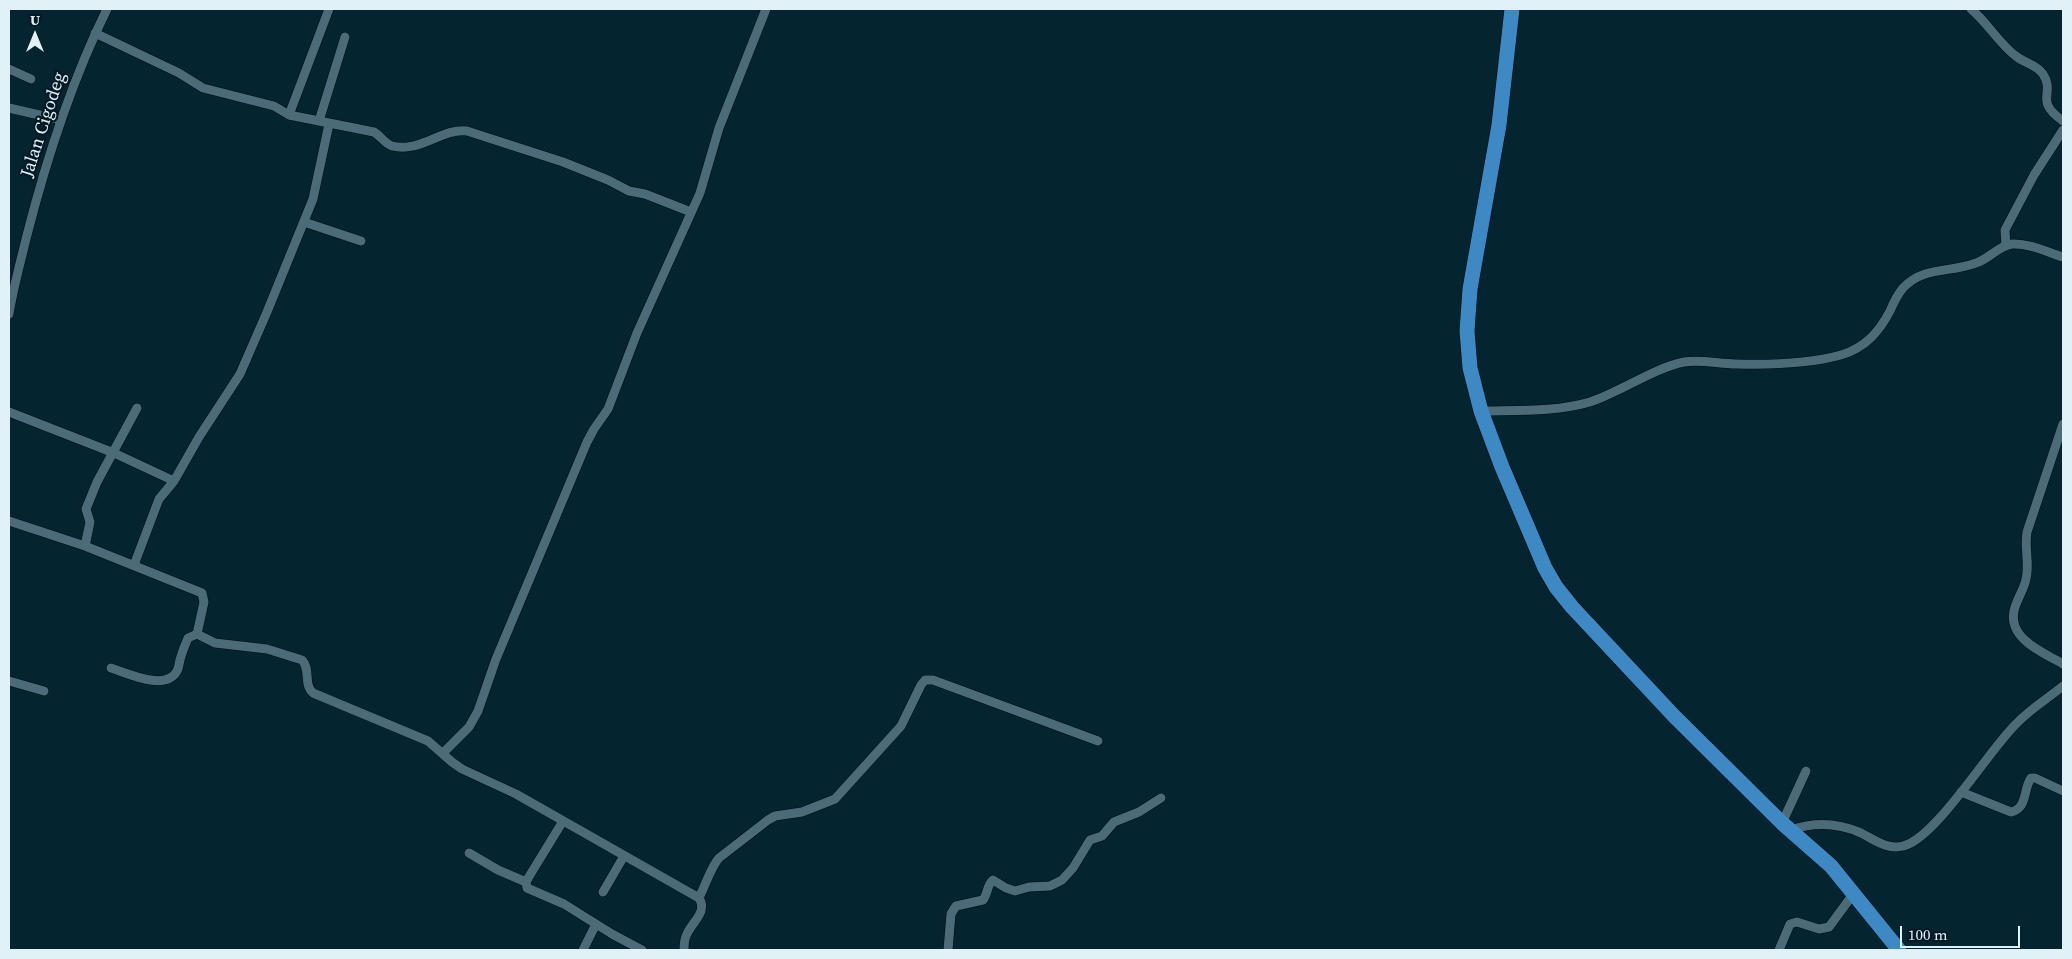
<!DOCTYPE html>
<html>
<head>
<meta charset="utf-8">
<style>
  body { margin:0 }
  #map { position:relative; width:2072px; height:959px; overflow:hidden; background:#04242f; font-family:"Source Serif 4",serif }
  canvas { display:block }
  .frame { position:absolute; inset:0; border:10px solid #e0f1f8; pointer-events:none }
  .north { position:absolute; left:10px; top:10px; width:50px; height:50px; -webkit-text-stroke:4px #001a25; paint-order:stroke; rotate:0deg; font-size:14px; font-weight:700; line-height:20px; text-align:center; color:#e0f1f8 }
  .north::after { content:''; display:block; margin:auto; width:18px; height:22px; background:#e0f1f8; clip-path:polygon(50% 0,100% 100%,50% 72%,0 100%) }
  .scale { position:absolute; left:1900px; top:926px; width:120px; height:22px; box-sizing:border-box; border:2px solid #e0f1f8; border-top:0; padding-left:6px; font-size:15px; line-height:18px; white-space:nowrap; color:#e0f1f8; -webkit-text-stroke:4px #001a25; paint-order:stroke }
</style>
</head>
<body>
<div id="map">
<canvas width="2072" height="959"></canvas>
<div class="frame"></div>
<div class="north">U</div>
<div class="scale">100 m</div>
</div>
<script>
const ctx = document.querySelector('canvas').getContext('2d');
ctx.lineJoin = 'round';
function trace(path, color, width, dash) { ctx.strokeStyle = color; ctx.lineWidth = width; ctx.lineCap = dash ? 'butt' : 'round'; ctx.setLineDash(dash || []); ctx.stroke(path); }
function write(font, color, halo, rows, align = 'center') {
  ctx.font = font + ' "Source Serif 4",serif'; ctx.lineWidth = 4.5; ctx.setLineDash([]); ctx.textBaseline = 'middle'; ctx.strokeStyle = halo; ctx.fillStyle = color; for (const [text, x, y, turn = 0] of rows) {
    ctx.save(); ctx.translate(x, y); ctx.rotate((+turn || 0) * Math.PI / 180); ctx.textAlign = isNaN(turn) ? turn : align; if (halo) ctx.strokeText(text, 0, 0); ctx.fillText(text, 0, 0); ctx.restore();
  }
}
const minor = new Path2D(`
  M1971,9C1988,23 1999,44 2017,57C2025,63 2037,65 2043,74C2056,94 2033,100 2063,121
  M95,33L179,73L203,88L274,106L289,115L374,132C381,136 384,143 392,146C421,153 441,128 467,131L563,162L608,180L629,191L645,194L691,212
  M9,69L31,79
  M9,108L61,120
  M289,115L329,9
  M319,121L345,37
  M304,222L361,241
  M2006,246L2005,230L2034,175L2063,130
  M9,314C13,289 20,264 26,239C46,160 71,82 107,9
  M1481,411C1516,410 1556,412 1590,402C1620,392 1654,368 1684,362C1701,359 1719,364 1736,364C1770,365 1808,364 1841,355C1865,348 1879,332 1890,311C1893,304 1897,295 1903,288C1924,266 1950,273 1976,263C1989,259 1998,246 2012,244C2029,243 2047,252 2063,257
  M9,412L114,453L174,481
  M2063,424L2027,532C2024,548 2030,563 2026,579C2024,590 2016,600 2014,611C2008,639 2044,653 2063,664
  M9,521L85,546L202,593L204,602L197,634L215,643L267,649L302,660C311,669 303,684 313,693L428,741L452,762L462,769L516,794L699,898C708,912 692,922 687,934C684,939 684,945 684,950
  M85,546L90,522L86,509L97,482L137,408
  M134,565L159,499L174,481L199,437L240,374L267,312L313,199L329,124
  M111,668C127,673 166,692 177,671C179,668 179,663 180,660C182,652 185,645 188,638L197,634
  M9,681L44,691
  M443,753L469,727L478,711L496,659L587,442L594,429L608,409L637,333L700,193L719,128L766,9
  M1961,792L2011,812C2028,808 2023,789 2031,778H2035L2063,791
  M563,821L530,875L526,882L527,888L564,904L612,934L642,950
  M1782,823L1806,771
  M1791,830C1814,822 1838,823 1861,833C1875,840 1887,850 1903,846C1935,839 1989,750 2016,724C2030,709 2047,699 2063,686
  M469,853L498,870L526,882
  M603,892L624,856
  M699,898C705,886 711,867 719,858L768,820L775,816L802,812L835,799L901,726L921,685L925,680H933L1098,741
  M583,950L596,924
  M948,950L951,914L956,906L983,900C988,894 987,884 993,880L1006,888L1015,891L1029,887L1050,886L1062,880L1073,868L1090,840L1102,836L1114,822L1139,812L1161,798
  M1779,950L1790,924L1797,922L1819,929L1829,927L1854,893`);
const primary = new Path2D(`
  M1512,9L1499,125L1470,289L1467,331L1470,368L1481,411L1502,467L1545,568L1556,587L1572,607L1674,716L1782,823L1831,866L1899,950`);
const streetNames = [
  ["Jalan Cigodeg",44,125,-72]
];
trace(minor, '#000c14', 10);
trace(primary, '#000c14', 16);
trace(minor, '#4b6b78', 9);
trace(primary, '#3e88c4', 15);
write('18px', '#e0f1f8', '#001a25', streetNames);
</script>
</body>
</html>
